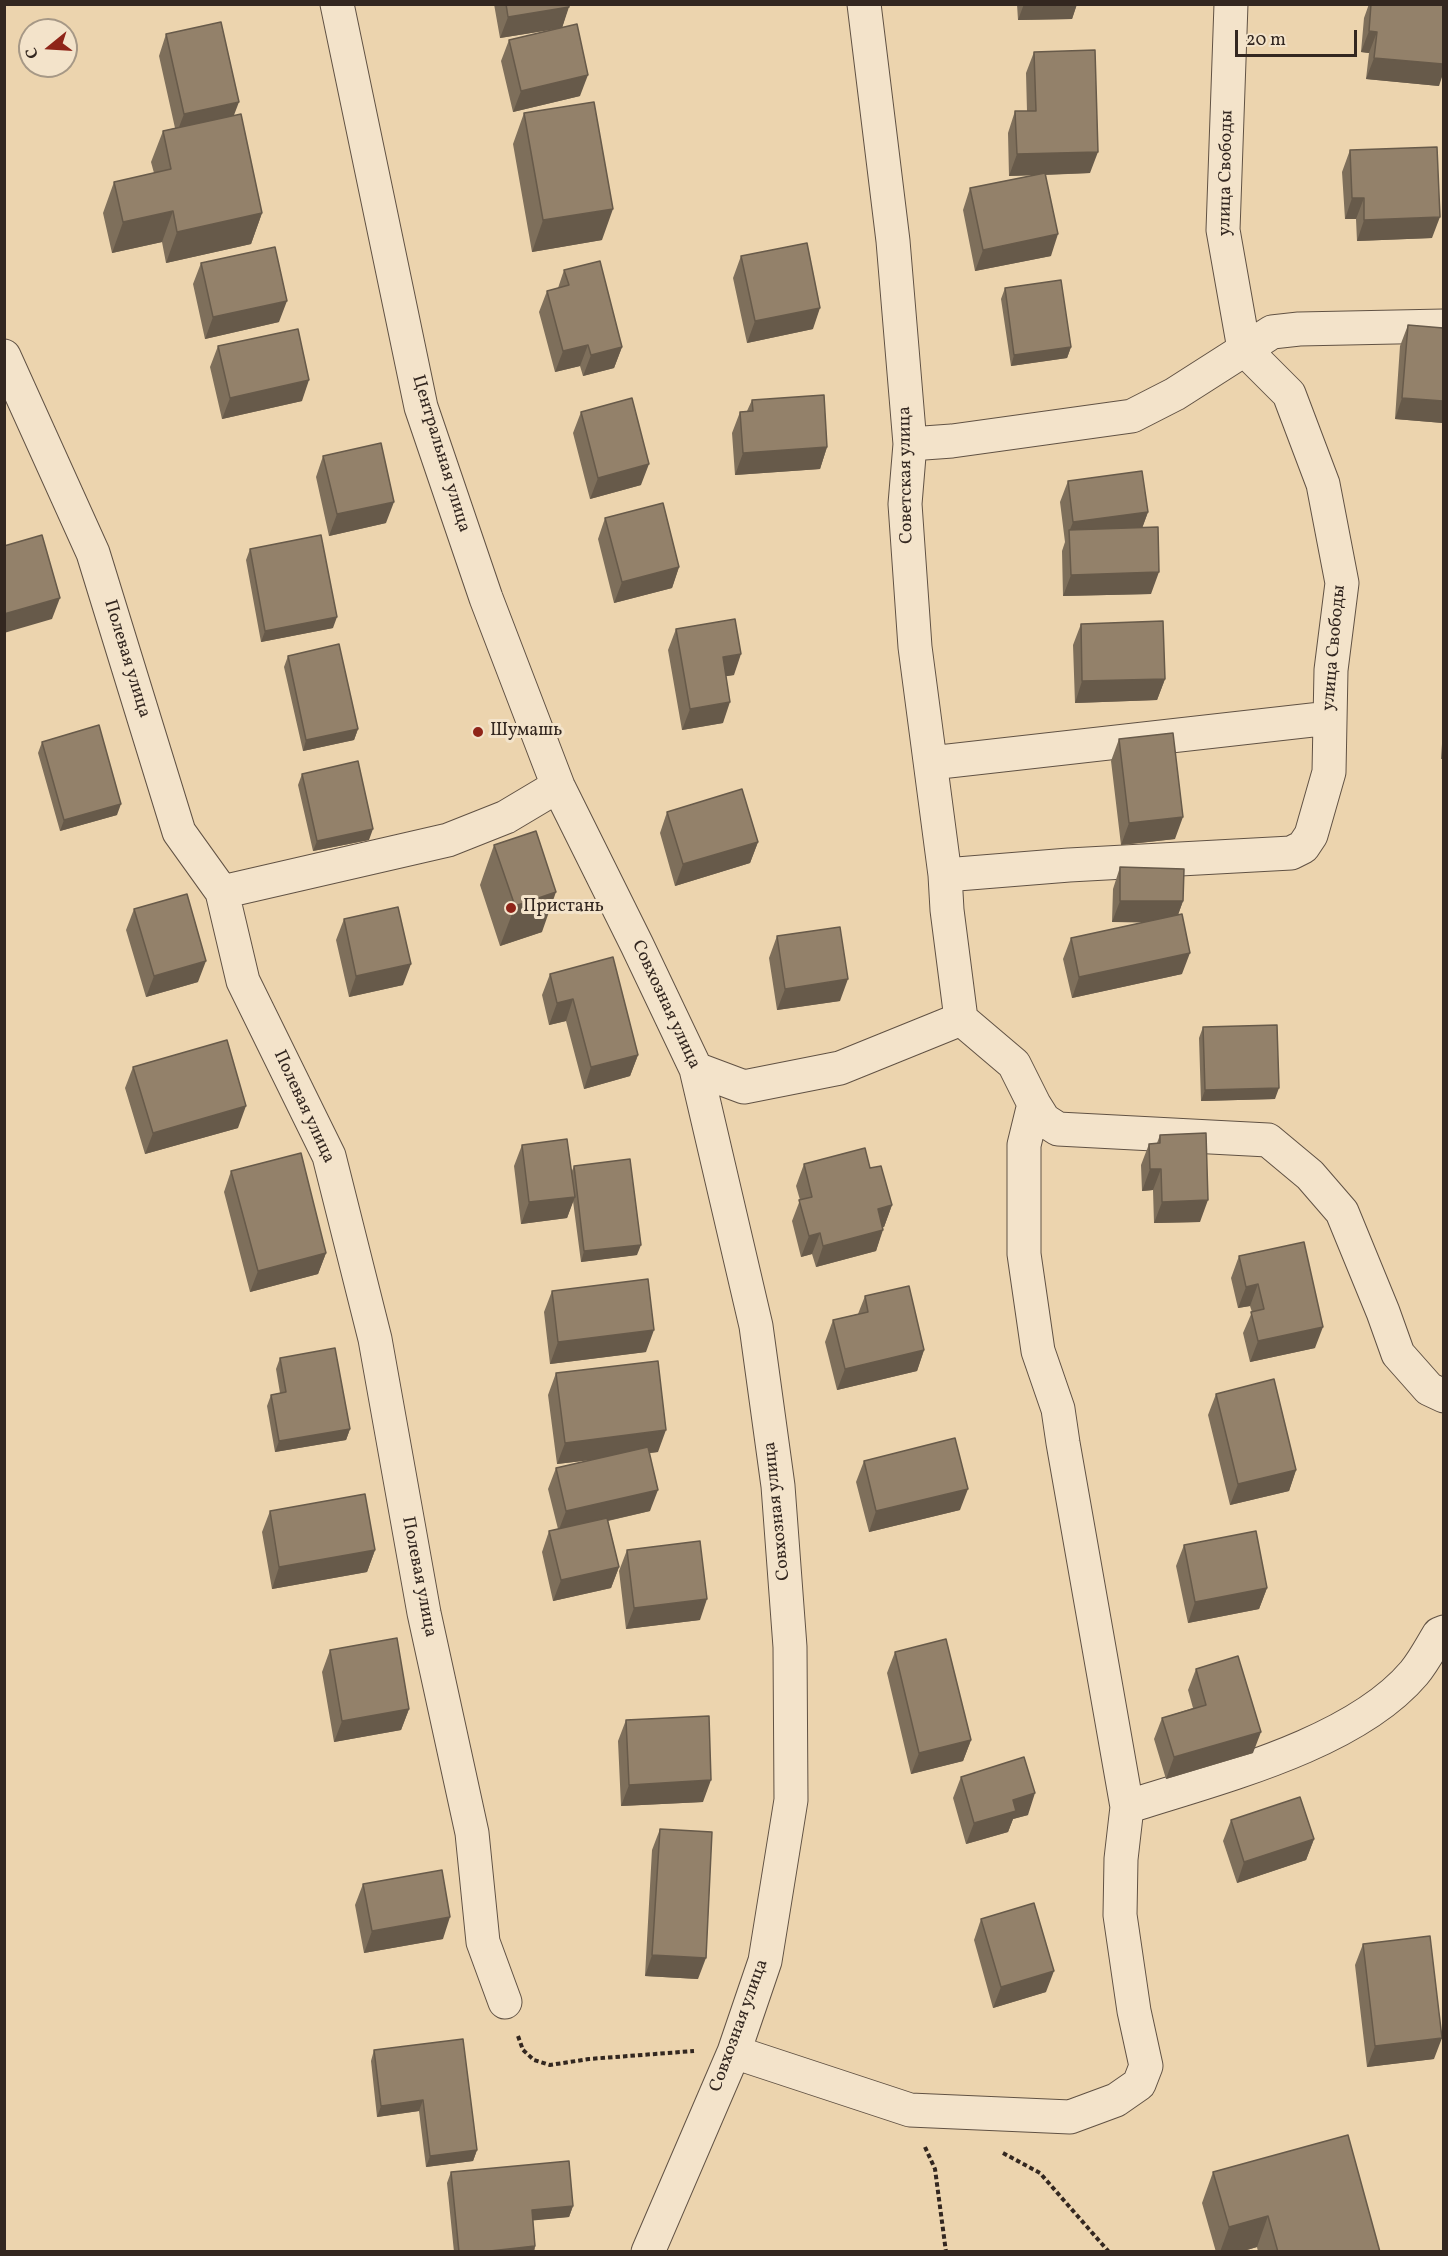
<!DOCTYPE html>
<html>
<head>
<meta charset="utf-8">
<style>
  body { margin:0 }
  #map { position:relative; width:1448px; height:2256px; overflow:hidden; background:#ecd4ae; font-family:Vollkorn,serif }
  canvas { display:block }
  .frame { position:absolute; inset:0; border:6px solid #332720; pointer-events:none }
  .north { position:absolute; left:18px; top:18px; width:60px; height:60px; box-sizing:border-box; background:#f3e3ca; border:2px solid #a69886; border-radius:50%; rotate:252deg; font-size:16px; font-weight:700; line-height:24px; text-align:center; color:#332720 }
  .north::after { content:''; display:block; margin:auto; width:21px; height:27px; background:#8f2418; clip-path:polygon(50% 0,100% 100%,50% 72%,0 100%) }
  .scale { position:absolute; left:1235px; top:30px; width:122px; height:27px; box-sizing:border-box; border:3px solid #332720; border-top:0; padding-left:8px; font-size:18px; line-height:21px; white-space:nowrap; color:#332720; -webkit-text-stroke:4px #f3e3ca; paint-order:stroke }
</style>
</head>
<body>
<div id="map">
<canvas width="1448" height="2256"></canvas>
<div class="frame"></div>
<div class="north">С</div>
<div class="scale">20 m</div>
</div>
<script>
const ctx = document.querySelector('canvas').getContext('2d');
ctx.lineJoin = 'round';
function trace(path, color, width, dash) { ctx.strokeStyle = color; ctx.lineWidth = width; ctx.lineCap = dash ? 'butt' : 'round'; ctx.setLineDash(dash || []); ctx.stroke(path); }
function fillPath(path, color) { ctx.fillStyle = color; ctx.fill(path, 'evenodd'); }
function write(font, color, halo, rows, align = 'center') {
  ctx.font = font + ' Vollkorn,serif'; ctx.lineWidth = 6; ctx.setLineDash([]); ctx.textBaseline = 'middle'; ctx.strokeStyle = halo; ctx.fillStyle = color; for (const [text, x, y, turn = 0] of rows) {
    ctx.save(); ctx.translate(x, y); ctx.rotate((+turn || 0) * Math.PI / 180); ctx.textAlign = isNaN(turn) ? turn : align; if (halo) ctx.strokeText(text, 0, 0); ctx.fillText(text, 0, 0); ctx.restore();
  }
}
const path = new Path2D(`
  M518,2036L523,2050L534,2060L550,2065L589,2059L694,2051
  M925,2147L935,2169L946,2252
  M1003,2153L1040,2173L1109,2252`);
const street = new Path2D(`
  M337,4L421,407L486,598L558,786L637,945L696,1069L756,1326L778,1486L790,1647L791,1800L765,1961L734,2052L648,2252
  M864,4L893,241L910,444L905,504L915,647L945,875L947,910L961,1019L1014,1064L1034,1104L1024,1145V1254L1038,1351L1058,1409L1063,1443L1127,1807
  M4,356L93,553L179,832L222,892L243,981L329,1156L375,1339L424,1613L472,1833L483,1942L505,2002
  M910,444L952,441L1132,416L1175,394L1272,332L1299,329L1444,326
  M931,763L1330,718
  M945,875L1069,865L1291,853L1303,847L1311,835L1329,772L1331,670L1342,583L1323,484L1289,394L1244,349L1223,230L1231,4
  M222,892L448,840L506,817L558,786
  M696,1069L744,1087L840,1068L961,1019
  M1034,1104L1044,1120L1058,1129L1268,1140L1310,1175L1342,1212L1383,1312L1398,1354L1429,1389L1444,1396
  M734,2052L910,2110L1070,2117L1116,2100L1139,2084L1146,2066L1134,2011L1120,1915L1121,1859L1127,1807C1216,1778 1353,1745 1414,1673C1424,1661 1431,1647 1439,1634L1444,1632`);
const wall = new Path2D(`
  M494,4H569L562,28L580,96L513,112L501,61L509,40L556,29L500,38Z
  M1017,4H1077L1072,19L1018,20Z
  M1369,4H1443L1439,86L1366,79L1369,53L1361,52L1364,18Z
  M166,34L234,115L262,213L251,244L166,263L162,242L112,253L103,213L114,182L154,173L151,162L163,131L175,128L159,56Z
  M1034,52L1090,173L1046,175L1051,256L975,271L963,210L970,188L1036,175L1009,176L1008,133L1015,111H1027L1026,73Z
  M524,113L602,240L532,252L513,144Z
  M1350,150L1432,238L1357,241L1356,219H1345L1342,172Z
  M741,256L813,329L747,343L733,278Z
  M201,263L279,322L205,339L193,284Z
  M564,270L622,347L614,368L583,376L580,366L555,372L539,312L547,291L558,288Z
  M1005,288L1071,347L1067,358L1011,366L1001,299Z
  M1408,325L1443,328V423L1395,419L1400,346Z
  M218,346L302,401L222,419L210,367Z
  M752,400L827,447L820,469L735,475L732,433L740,412L747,411Z
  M581,412L641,485L590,499L573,433Z
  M323,456L386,523L329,536L316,477Z
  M1068,481L1148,512L1142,528L1151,594L1063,596L1062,551L1065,542L1060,502Z
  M605,518L679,567L672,588L614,603L598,539Z
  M250,549L333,628L261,642L246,560Z
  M1081,624L1165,679L1157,700L1075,703L1073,645Z
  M676,629L734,675L726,676L723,723L682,730L668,650Z
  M288,656L358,729L354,740L303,751L284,667Z
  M1443,729V759H1441Z
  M1119,739L1175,839L1121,845L1111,761Z
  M42,742L117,815L60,831L38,753Z
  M302,774L369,840L313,851L298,785Z
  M667,812L758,842L750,863L675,886L660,833Z
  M494,845L542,932L500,946L480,885Z
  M1443,853V959L1442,858Z
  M1120,867L1183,901L1178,915L1182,974L1072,998L1063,959L1071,938L1145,922H1112L1113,889Z
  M134,909L198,982L146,997L126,930Z
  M344,919L403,985L349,997L336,940Z
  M777,936L840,1001L777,1010L769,958Z
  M550,974L638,1055L630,1076L584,1089L566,1021L549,1025L542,995Z
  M1203,1027L1275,1099L1201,1101L1199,1038Z
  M133,1067L238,1128L145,1154L125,1088Z
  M1160,1135L1200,1222L1154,1223L1153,1190L1142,1191L1141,1165L1149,1144L1157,1143Z
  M522,1145L571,1173L574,1166L637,1255L581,1262L573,1201L567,1218L521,1224L514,1166Z
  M804,1164L870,1168L892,1205L884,1227H883L876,1251L816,1267L812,1254L801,1257L792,1221L800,1200L796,1186Z
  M231,1171L326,1253L318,1274L250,1292L224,1192Z
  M1239,1256L1315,1348L1250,1362L1243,1333L1252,1312L1250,1306L1238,1308L1231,1278Z
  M552,1291L646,1352L550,1364L544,1312Z
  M865,1296L924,1350L917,1371L837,1390L825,1342L833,1320L858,1314Z
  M280,1358L350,1429L346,1440L275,1452L267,1406L271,1395L280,1393L276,1369Z
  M556,1373L658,1452L649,1453L650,1511L608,1521L619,1567L611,1588L553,1601L542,1552L549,1531L558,1529L548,1489L556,1468L590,1460L557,1464L548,1395Z
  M1216,1394L1296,1470L1289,1491L1230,1505L1208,1415Z
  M864,1461L960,1510L869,1532L856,1482Z
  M270,1511L375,1550L367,1572L272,1589L262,1532Z
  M1184,1545L1267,1588L1259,1609L1188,1623L1176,1566Z
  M627,1550L700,1620L626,1629L619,1571Z
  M330,1650L409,1709L401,1730L334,1742L322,1672Z
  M895,1652L971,1740L963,1761L911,1774L887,1673Z
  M1196,1669L1253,1753L1166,1779L1154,1739L1162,1718L1193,1708L1188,1690Z
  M626,1720L703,1802L621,1806L618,1741Z
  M961,1777L1028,1815L1013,1819L1008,1832L966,1844L953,1798Z
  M1231,1820L1314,1839L1306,1860L1237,1883L1223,1841Z
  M660,1829L698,1979L645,1976L652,1850Z
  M363,1884L443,1939L364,1953L355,1905Z
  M981,1919L1046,1992L993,2008L974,1940Z
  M1363,1944L1434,2059L1367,2067L1355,1965Z
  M374,2050L477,2150L473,2161L426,2167L419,2111L377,2117L371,2061Z
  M451,2172L573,2206L569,2217L533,2220L535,2246L534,2251L535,2252H454L447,2183Z
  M1213,2172L1380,2252H1258L1257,2247L1240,2252H1216L1202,2203Z`);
const shadedWall = new Path2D(`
  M1024,4H1077L1072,19L1018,20Z
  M569,7L562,28L500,38L508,17Z
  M1369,31L1377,32L1369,53L1361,52Z
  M1374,58L1443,64V74L1439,86L1366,79Z
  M588,75L580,96L513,112L521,91Z
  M239,102L231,123L176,135L184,114Z
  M1098,152L1090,173L1009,176L1017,154Z
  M1352,198H1364L1356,219H1345Z
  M613,209L602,240L532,252L543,220Z
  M173,211L162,242L112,253L123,222Z
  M262,213L251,244L166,263L177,232Z
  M1440,217L1432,238L1357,241L1364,220Z
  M1058,234L1051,256L975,271L983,250Z
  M287,301L279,322L205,339L213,317Z
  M820,308L813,329L747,343L755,321Z
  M588,345L580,366L555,372L563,351Z
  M622,347L614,368L583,376L591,355Z
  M1071,347L1067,358L1011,366L1014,355Z
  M309,380L302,401L222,419L230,398Z
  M1402,398L1443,401V423L1395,419Z
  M827,447L820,469L735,475L743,453Z
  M649,464L641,485L590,499L598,478Z
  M394,502L386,523L329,536L337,514Z
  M1148,512L1140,534L1069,532L1073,522Z
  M679,567L672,588L614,603L622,582Z
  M1159,572L1151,594L1063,596L1071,575Z
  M60,598L52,619L4,633V614Z
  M337,617L333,628L261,642L265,631Z
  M741,654L734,675L715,678L723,657Z
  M1165,679L1157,700L1075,703L1082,681Z
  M730,702L723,723L682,730L690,709Z
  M358,729L354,740L303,751L306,740Z
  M121,804L117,815L60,831L64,820Z
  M1183,817L1175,839L1121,845L1129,823Z
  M373,829L369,840L313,851L317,841Z
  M758,842L750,863L675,886L683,864Z
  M556,892L542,932L500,946L515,906Z
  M1120,901H1183L1175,923L1112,922Z
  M1190,953L1182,974L1072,998L1079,977Z
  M206,961L198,982L146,997L154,976Z
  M411,964L403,985L349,997L356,976Z
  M848,979L840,1001L777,1010L785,989Z
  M573,999L566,1021L549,1025L557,1003Z
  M638,1055L630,1076L584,1089L591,1067Z
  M1279,1088L1275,1099L1201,1101L1205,1090Z
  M246,1106L238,1128L145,1154L153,1133Z
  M1150,1169H1161L1153,1190L1142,1191Z
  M575,1197L567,1218L521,1224L529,1202Z
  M1208,1200L1200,1222L1154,1223L1162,1202Z
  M892,1205L884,1227L870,1230L878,1209Z
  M883,1230L876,1251L816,1267L823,1246Z
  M820,1233L812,1254L801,1257L809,1236Z
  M641,1245L637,1255L581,1262L584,1251Z
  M326,1253L318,1274L250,1292L258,1271Z
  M1258,1284L1250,1306L1238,1308L1246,1287Z
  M1323,1327L1315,1348L1250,1362L1258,1341Z
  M654,1330L646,1352L550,1364L558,1342Z
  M924,1350L917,1371L837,1390L845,1369Z
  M350,1429L346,1440L275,1452L279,1441Z
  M666,1430L658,1452L557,1464L565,1443Z
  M1296,1470L1289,1491L1230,1505L1238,1484Z
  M968,1489L960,1510L869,1532L876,1511Z
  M658,1490L650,1511L558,1532L566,1511Z
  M375,1550L367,1572L272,1589L279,1567Z
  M619,1567L611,1588L553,1601L561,1580Z
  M1267,1588L1259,1609L1188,1623L1195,1602Z
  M707,1599L700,1620L626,1629L634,1608Z
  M409,1709L401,1730L334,1742L342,1721Z
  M1261,1732L1253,1753L1166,1779L1174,1757Z
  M971,1740L963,1761L911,1774L919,1753Z
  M711,1780L703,1802L621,1806L629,1785Z
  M1035,1793L1028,1815L1013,1819L1008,1832L966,1844L974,1823L1013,1800Z
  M1314,1839L1306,1860L1237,1883L1244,1862Z
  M450,1917L443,1939L364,1953L372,1931Z
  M652,1955L706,1958L698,1979L645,1976Z
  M1054,1971L1046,1992L993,2008L1001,1987Z
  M1442,2038L1434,2059L1367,2067L1375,2046Z
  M423,2100L419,2111L377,2117L381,2106Z
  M477,2150L473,2161L426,2167L430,2156Z
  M573,2206L569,2217L528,2221L532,2210Z
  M1268,2216L1257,2247L1240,2252H1220L1229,2227Z
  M535,2246L534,2252H481Z`);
const building = new Path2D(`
  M506,4H569V7L508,17Z
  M1371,4H1443V64L1374,58L1377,32L1369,31Z
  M221,22L239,102L184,114L166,34Z
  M577,24L588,75L521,91L509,40Z
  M1095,50L1098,152L1017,154L1015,111H1036L1034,52Z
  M594,102L613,209L543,220L524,113Z
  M241,114L262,213L177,232L173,211L123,222L114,182L171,169L163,131Z
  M1437,147L1440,217L1364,220V198H1352L1350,150Z
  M1045,173L1058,234L983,250L970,188Z
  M807,243L820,308L755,321L741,256Z
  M275,247L287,301L213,317L201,263Z
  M600,261L622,347L591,355L588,345L563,351L547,291L569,285L564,270Z
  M1061,280L1071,347L1014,355L1005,288Z
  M1408,325L1443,328V401L1402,398Z
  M298,329L309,380L230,398L218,346Z
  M824,395L827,447L743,453L740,412L753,411L752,400Z
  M632,398L649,464L598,478L581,412Z
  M381,443L394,502L337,514L323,456Z
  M1142,471L1148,512L1073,522L1068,481Z
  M663,503L679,567L622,582L605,518Z
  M1158,527L1159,572L1071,575L1069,530Z
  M42,535L60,598L4,614V546Z
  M321,535L337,617L265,631L250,549Z
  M735,619L741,654L723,657L730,702L690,709L676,629Z
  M1163,621L1165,679L1082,681L1081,624Z
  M339,644L358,729L306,740L288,656Z
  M99,725L121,804L64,820L42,742Z
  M1173,733L1183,817L1129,823L1119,739Z
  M358,761L373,829L317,841L302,774Z
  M742,789L758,842L683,864L667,812Z
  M536,831L556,892L515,906L494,845Z
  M1120,867L1184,869L1183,901H1120Z
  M187,894L206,961L154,976L134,909Z
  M398,907L411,964L356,976L344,919Z
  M1182,914L1190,953L1079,977L1071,938Z
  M840,927L848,979L785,989L777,936Z
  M613,957L638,1055L591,1067L573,999L557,1003L550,974Z
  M1277,1025L1279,1088L1205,1090L1203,1027Z
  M227,1040L246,1106L153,1133L133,1067Z
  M1206,1133L1208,1200L1162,1202L1161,1169H1150L1149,1144L1160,1143V1135Z
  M567,1139L575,1197L529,1202L522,1145Z
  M865,1148L870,1168L881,1166L892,1205L878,1209L883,1230L823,1246L820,1233L809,1236L799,1200L812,1197L804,1164Z
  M301,1153L326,1253L258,1271L231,1171Z
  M630,1159L641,1245L584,1251L574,1166Z
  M1304,1242L1323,1327L1258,1341L1251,1312L1264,1309L1258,1284L1246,1287L1239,1256Z
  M648,1279L654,1330L558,1342L552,1291Z
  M909,1286L924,1350L845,1369L833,1320L868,1312L865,1296Z
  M335,1348L350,1429L279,1441L271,1395L286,1392L280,1358Z
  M658,1361L666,1430L565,1443L556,1373Z
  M1274,1379L1296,1470L1238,1484L1216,1394Z
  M955,1438L968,1489L876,1511L864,1461Z
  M648,1447L658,1490L566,1511L556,1468Z
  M365,1494L375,1550L279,1567L270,1511Z
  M607,1518L619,1567L561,1580L549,1531Z
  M1256,1531L1267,1588L1195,1602L1184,1545Z
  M700,1541L707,1599L634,1608L627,1550Z
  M397,1638L409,1709L342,1721L330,1650Z
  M946,1639L971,1740L919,1753L895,1652Z
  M1238,1656L1261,1732L1174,1757L1162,1718L1206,1705L1196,1669Z
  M709,1716L711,1780L629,1785L626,1720Z
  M1024,1757L1035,1793L1013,1800L1016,1811L974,1823L961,1777Z
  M1300,1797L1314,1839L1244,1862L1231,1820Z
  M660,1829L712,1832L706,1958L652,1955Z
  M442,1870L450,1917L372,1931L363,1884Z
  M1034,1903L1054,1971L1001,1987L981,1919Z
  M1430,1936L1442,2038L1375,2046L1363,1944Z
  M463,2039L477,2150L430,2156L423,2100L381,2106L374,2050Z
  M1348,2135L1380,2252H1278L1268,2216L1229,2227L1213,2172Z
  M569,2161L573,2206L532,2210L535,2246L481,2252H459L451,2172Z`);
const markers = [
  [478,732,6,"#8f2418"],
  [511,908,6,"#8f2418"]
];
const streetNames = [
  ["улица Свободы",1227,173,-89],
  ["Центральная улица",440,454,73],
  ["Советская улица",907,475,-91],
  ["улица Свободы",1335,648,-85],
  ["Полевая улица",126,659,73],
  ["Совхозная улица",665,1005,65],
  ["Полевая улица",303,1107,65],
  ["Совхозная улица",778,1511,-96],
  ["Полевая улица",418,1577,79],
  ["Совхозная улица",740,2026,-70]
];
const poiNames = [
  ["Шумашь",490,732],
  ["Пристань",523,908]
];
trace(street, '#615244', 35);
trace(path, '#332720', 4, [4.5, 3]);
trace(street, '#f3e3ca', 33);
fillPath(wall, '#7e6f5b');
fillPath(shadedWall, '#675a4a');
fillPath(building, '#93816a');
trace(building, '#675a4a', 1.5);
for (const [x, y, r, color] of markers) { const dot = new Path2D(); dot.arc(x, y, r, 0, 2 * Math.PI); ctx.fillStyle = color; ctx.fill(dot); trace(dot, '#f3e3ca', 2); }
write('18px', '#332720', '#f3e3ca', streetNames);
write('18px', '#332720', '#f3e3ca', poiNames, 'left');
</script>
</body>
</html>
